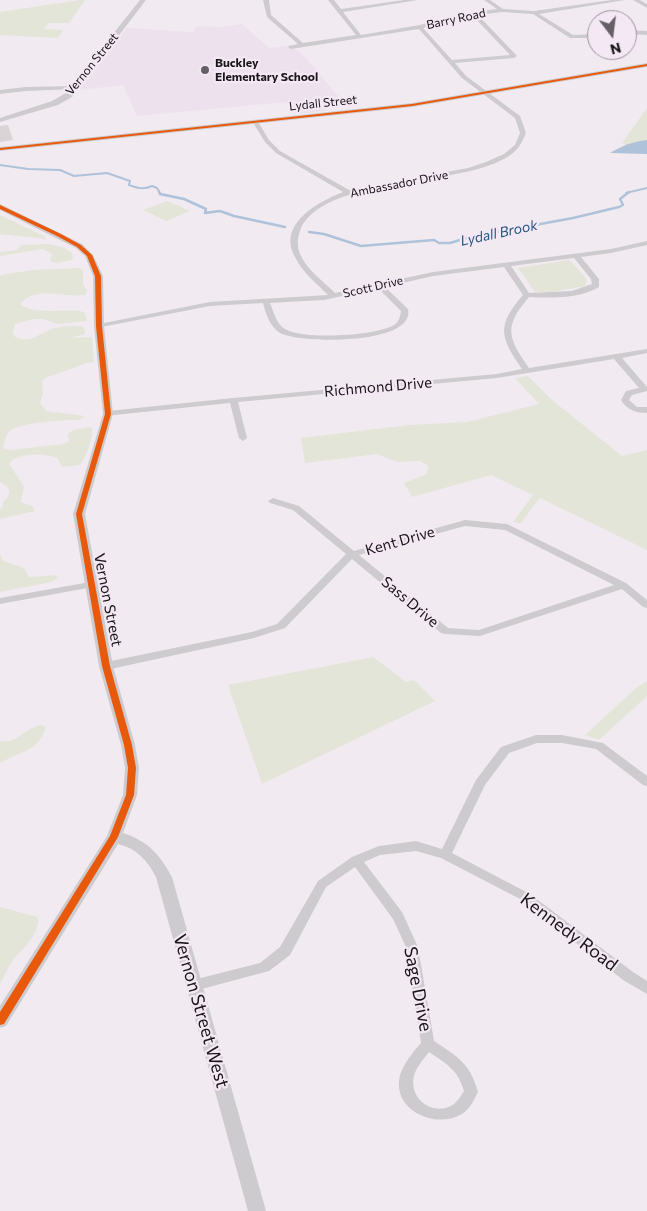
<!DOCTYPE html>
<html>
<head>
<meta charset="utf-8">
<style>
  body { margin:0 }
  #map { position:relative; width:647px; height:1211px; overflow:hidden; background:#f1ebf1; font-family:Commissioner,sans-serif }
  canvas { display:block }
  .north { position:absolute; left:587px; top:10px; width:50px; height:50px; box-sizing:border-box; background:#f3e8f4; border:1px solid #9c949c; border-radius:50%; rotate:165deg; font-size:14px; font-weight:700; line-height:20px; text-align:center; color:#191519 }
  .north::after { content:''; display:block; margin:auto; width:18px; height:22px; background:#656065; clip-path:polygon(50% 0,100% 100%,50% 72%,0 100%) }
</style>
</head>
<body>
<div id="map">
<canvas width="647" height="1211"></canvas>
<div class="north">N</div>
</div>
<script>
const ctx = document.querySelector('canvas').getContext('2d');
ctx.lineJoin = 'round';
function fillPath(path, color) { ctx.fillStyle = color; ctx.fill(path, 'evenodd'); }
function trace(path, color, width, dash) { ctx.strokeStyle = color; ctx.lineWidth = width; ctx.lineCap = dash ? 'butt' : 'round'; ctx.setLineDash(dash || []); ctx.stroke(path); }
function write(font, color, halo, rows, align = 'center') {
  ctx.font = font + ' Commissioner,sans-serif'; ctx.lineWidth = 4.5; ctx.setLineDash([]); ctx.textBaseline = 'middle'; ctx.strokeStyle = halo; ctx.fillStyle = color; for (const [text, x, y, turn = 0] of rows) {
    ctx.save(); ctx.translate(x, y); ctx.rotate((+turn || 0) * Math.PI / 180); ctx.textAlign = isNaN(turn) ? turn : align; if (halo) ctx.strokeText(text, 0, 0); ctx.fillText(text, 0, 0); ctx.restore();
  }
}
const built = new Path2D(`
  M242,24L269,48L291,45L305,57L339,97L317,99L327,111L296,114L286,102L137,116L123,85L79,90L127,28L193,32L197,26L221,27Z`);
const green = new Path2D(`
  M80,0H85L69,23H49L44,29L63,30L58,38L0,35V12Z
  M647,108V153L622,143Z
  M167,201L190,211L166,221L143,210Z
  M0,215L44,236L46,239L0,234Z
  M49,244L65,248L72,253L73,259L68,261L53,263L50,260L52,254L43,249L0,256V252L17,250L21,245Z
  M569,260L572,262L587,280L585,286L552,292H535L518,268Z
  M80,268L83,271V284L87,291L85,295C65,298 35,285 20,304C33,315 64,309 80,311L85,313L87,321L58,324L43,319H33L15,324L13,332L15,337C31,343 35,336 49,330C57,326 76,325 84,327L85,334L70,338L92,337L94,362L87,363L45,378L42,381L43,393L40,403L46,411L85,416L79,420C65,420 20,422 10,431C5,435 5,442 3,448L10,450L64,444L69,441L68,434L73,430L91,427C96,433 85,459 80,465L62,467L57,458C46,453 16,452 9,464L24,486L21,502L32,506L35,511L0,519V509L3,506V502C13,494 10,487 0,482V275L33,270Z
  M528,376L552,400L622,456L647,450V550L540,498L520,524L513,522L533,495L491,475L412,497L404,483L427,474L428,466L420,461L397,462L377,454L305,463L301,438L409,425L467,422L539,404L515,378Z
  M0,555L3,561L24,568L29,577L56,575L58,578L51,582L0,592Z
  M373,657L406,682L414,680L435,701L262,784L228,685Z
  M647,681V696L599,740L585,735L636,688Z
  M41,725L46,727C38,752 21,751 0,763V741C17,744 25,728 41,725Z
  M0,907L38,917C40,937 22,947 12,962C7,969 4,976 0,984Z`);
const water = new Path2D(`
  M647,140V154L610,153C623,145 632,142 647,140Z`);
const streamFar1 = new Path2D(`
  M0,165L28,169L60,170L74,176L107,173L130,181L129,185C137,188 144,190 152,186L157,188L160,193
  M626,193L647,188`);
const stream = new Path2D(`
  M159,192L160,194L184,199L206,209L205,213L220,211L234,216L285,227
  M309,232L324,234L361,246L434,240L439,243H450L470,237L573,218L619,207L623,205L620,199L629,192`);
const building = new Path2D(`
  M8,125L13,140L0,142V126Z`);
const minor = new Path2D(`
  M263,0H269L271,15L303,43L356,35L328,0H334L341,9L404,0H418L343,12L361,35L420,25L456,15L497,9L484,0H490L503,9L534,11L612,0H625L539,14L573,35L597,34V38H570L533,14L502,12L478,15L517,56L514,58L455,63L466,76L520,116L526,133C522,143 518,150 509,156C492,167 470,171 451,175C412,183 315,188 300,231C297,239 297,246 300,254C307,270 323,281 335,293L433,272L611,249L647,241V245L611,253L581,257L599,279V287C578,299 553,298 529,297C503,327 508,338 529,368L647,349V353L622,358L647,387V391L632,395L629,400L637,407H647V413C636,413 627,410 621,400L626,391L639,388L614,359L497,378L238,402L247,438L243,441L239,438L230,403L105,416V412L108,411L233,398L497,374L522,369C500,337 496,326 523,295L504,267L433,276L385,287L408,309C416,345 301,344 280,333C270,327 266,314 263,303L210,306L96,328V324H99L210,302L328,295C316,283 302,272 295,257C277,224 318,202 343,192L276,153L265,142L252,121L253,120H257L269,140L280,151L349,190L468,168L486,162L504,154L515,145L520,133L515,118L462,78L419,29L291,49L288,47L289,46L298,44L267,17ZM473,16L510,55L452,60L423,28L456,18ZM574,258L591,279L592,284L572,291L529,293L511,266ZM378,288L401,311C400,317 399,322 394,325C377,336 302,340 285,329C276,324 274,312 270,303L324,300Z
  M633,0H640L647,4V8Z
  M627,30L647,31V35L627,34Z
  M74,86L77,88L76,89L25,91L0,94V90L25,87Z
  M273,498L299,506L354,551L465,520L507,524L626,583L647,600V608L643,607L622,589L480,636L445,634L441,633L352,559L285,628L254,638L106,670L102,669L101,666L106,662L252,632L277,624L346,554L293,510L270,503L268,501ZM465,526L505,530L614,585L479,630L448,628L359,555Z
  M90,582L95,585L93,587L0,604V598Z
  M536,735H562L603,743L647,776V786L643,785L596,749L562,743H537L509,753L485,785L452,853L530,894L633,972L647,981V994L623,980L522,900L441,858L416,851L380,855L364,862L402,912L418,947L434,1041C458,1057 470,1063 478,1092C474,1100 470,1109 462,1114C435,1130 391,1110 400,1075C404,1063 413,1052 421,1043L406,947L393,919L355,867L326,887L290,955L269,971L194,991L189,989L187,985L189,981L260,963L280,947L318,881L352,857L379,846L416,841L442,849L476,780L501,747ZM429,1052C447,1064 458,1070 464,1091C461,1096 458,1100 454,1104C434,1118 408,1099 414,1076C416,1067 424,1059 429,1052Z`);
const tertiary = new Path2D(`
  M140,0H146L72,97L58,105L0,122V118L52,101L66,93Z
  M647,63V67L412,107L0,151V147L412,103Z
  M0,204L82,244L93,255L103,276L104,326L113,414L85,514L113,666L135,745L139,768L137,795L123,833C148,841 160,855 172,877L266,1211H248L156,877C148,861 136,848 118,844L6,1026L0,1028V1006L107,836L123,795L125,768L121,745L99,666L73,514L103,414L94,326L93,276L85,256L76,248L0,210Z`);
const cycleway = new Path2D(`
  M647,64V66L412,106L0,150V148L412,104Z
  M0,205L61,234L81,245L92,255L101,276L102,326L111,414L82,514L110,666L132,745L136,768L134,795L118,837L4,1024L0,1025V1012L110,836L126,795L128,768L124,745L102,666L76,514L105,414L96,326L95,276L87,256L77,247L57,236L0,209Z`);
const markers = [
  [205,70,5,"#656065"]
];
const farStreetnames = [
  ["Barry Road",456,19,-12],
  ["Vernon Street",92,64,-51],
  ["Lydall Street",323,103,-6],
  ["Ambassador Drive",399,184,-11],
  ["Scott Drive",373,287,-13]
];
const farPoinames = [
  ["Buckley",215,63],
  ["Elementary School",215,77]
];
const farWaternames = [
  ["Lydall Brook",499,233,-12]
];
const streetNames = [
  ["Richmond Drive",378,387,-5],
  ["Kent Drive",400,541,-16],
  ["Vernon Street",108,600,79],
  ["Sass Drive",410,602,40]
];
const nearStreetnames = [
  ["Kennedy Road",569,932,37],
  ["Sage Drive",418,989,79],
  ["Vernon Street West",201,1011,74]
];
fillPath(built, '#ede1ee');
fillPath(green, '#e2e5d8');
fillPath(water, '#aec2da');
trace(streamFar1, '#aec2da', 2);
trace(stream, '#aec2da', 2.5);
fillPath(building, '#d9d4d5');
fillPath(minor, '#cdcbcd');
fillPath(tertiary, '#cdcbcd');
fillPath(cycleway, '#e8590c');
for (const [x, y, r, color] of markers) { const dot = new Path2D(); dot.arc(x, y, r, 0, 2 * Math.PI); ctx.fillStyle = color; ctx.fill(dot); trace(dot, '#f3e8f4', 2); }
write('12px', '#191519', '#f3e8f4', farStreetnames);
write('bold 12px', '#191519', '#f3e8f4', farPoinames, 'left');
write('italic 14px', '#275781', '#f3e8f4', farWaternames);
write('15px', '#191519', '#f3e8f4', streetNames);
write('18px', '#191519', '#f3e8f4', nearStreetnames);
</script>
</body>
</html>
